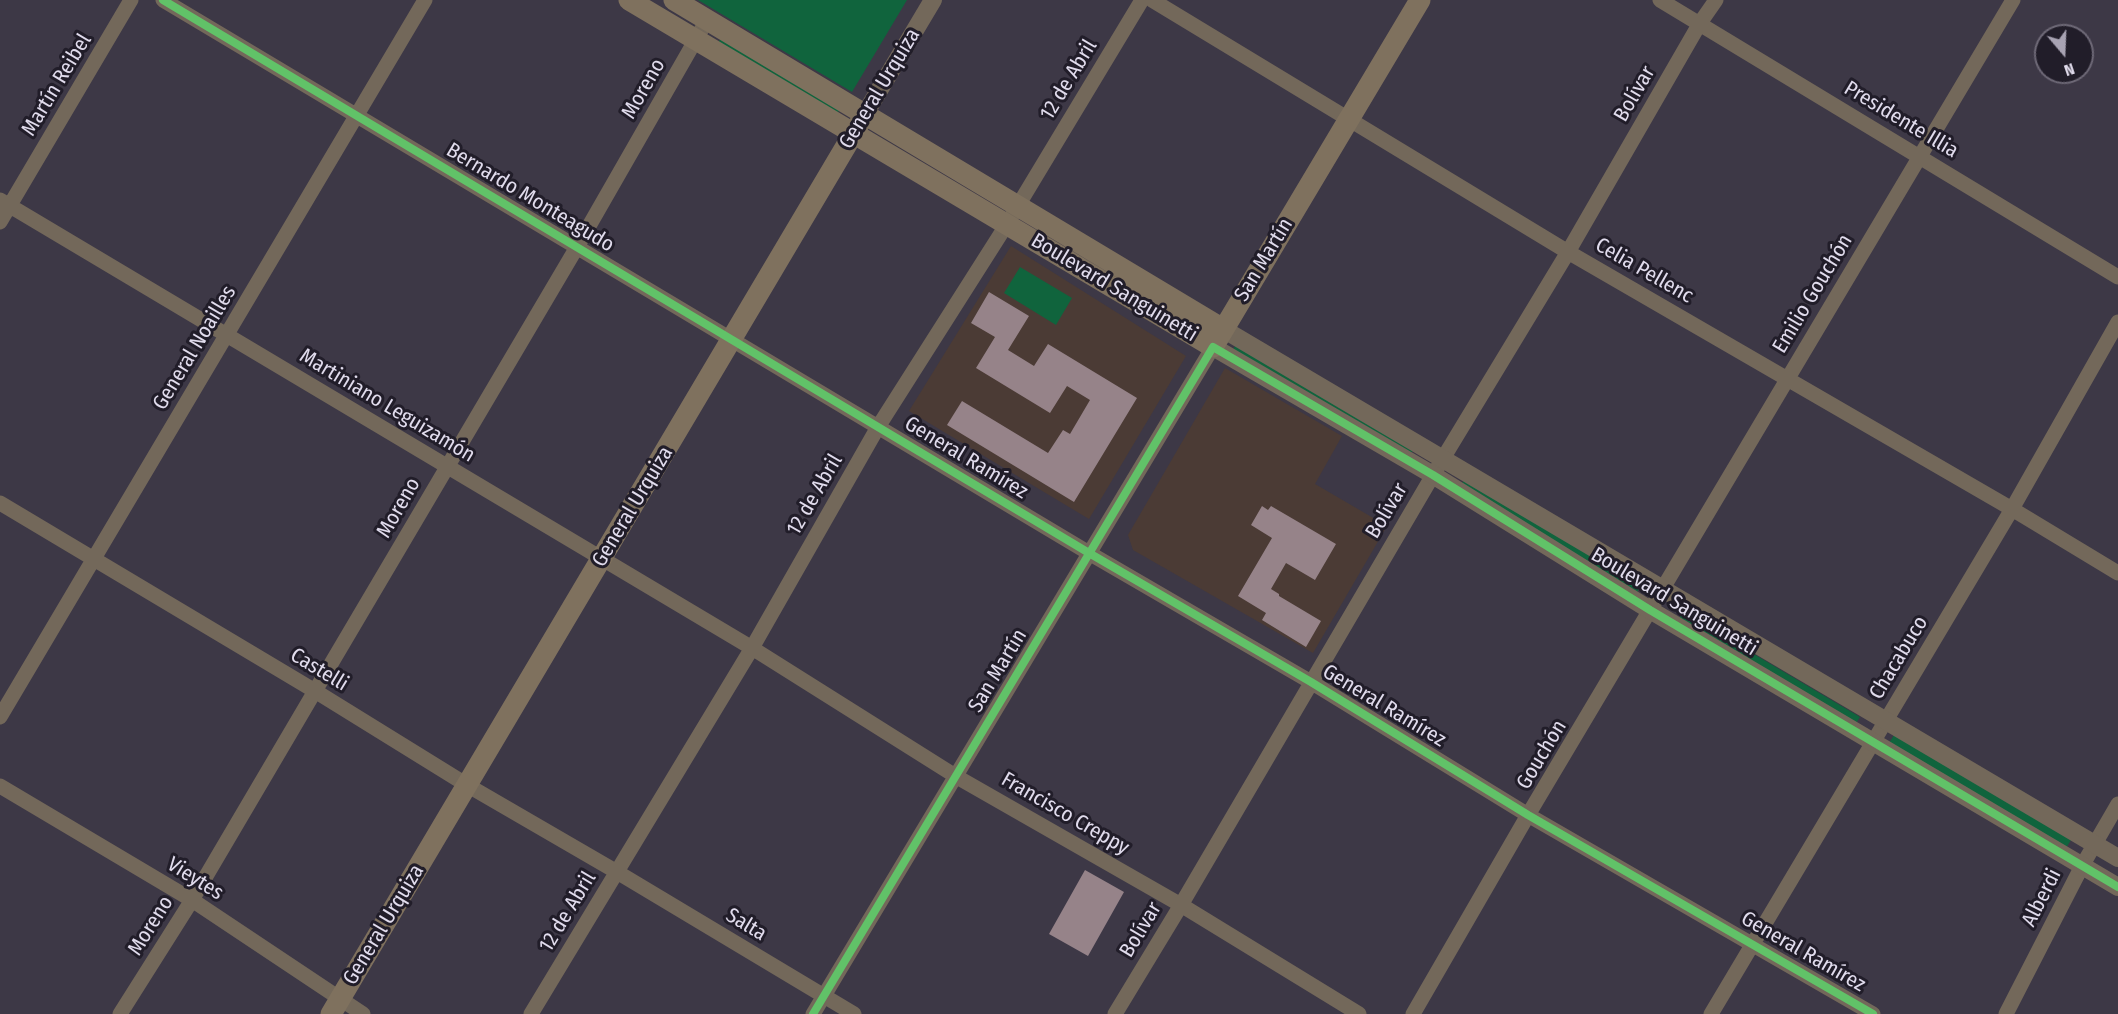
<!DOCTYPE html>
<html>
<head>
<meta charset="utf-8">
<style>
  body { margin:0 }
  #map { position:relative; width:2118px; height:1014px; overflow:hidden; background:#3d3846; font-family:"Fira Sans Condensed",sans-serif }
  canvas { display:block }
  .north { position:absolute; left:2034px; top:24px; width:60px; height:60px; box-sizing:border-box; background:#211d29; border:2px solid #6e6977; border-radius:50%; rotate:161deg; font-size:16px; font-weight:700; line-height:24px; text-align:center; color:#e1dced }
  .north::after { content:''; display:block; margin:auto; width:21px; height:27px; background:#a8a3b3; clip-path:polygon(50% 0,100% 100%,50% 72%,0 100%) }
</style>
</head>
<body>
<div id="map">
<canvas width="2118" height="1014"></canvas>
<div class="north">N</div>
</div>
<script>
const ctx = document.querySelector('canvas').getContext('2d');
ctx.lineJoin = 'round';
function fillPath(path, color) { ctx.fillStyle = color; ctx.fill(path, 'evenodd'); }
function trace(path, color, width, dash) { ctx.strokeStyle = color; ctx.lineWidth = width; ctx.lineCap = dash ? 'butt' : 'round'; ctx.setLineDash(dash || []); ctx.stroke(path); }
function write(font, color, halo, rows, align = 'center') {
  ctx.font = font + ' "Fira Sans Condensed",sans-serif'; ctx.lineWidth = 6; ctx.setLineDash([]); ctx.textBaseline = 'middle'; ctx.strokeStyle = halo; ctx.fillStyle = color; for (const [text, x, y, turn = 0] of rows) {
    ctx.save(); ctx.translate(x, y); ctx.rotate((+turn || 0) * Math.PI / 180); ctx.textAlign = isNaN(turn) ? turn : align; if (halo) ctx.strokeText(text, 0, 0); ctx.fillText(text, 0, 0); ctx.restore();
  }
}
const education = new Path2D(`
  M1011,246L1186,356L1089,519L909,411Z
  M1225,368L1342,436L1315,484L1387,526L1313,653L1133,550L1128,535Z`);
const green = new Path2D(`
  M698,0H907L852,92Z
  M721,38L840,109L835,117L716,46Z
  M1020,267L1072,298L1056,325L1004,293Z
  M1237,343L1414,448L1410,456L1232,351Z
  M1464,480L1641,585L1637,593L1459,488Z
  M1683,612L1860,717L1855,725L1678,620Z
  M1894,735L2071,840L2066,848L1889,743Z`);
const building = new Path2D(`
  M989,292L1029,316L1008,350L1034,366L1048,344L1137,398L1074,502L947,425L962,401L1048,453L1063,430L1070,434L1090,400L1067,386L1050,413L976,368L995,337L971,323Z
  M1262,506L1268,510L1271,506L1336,544L1315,580L1286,563L1271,589L1279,594V596L1321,621L1306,647L1262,620L1266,613L1238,596L1272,538L1251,525Z
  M1085,870L1124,892L1088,956L1049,934Z`);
const minor = new Path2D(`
  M163,0L1089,553L1311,682L1528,815L1873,1014
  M1152,0L1568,252L2012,509L2118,573
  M1660,0L2118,277
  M0,200L752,648L957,777L1181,905L1359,1014
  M0,222L131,0
  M0,503L315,691L467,785L617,872L854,1014
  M0,717L425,0
  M0,786L192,900L363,1014
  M120,1014L192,900L315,691L577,247L707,20
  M531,1014L752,648L878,427L1007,224L1142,0
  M813,1014L1213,347
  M1115,1014L1181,905L1433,475L1568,252L1700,23L1716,0
  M1413,1014L1528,815L2013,0
  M1711,1014L2012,509L2118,322
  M2006,1014L2082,866L2118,804`);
const tertiary = new Path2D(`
  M865,114L933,0
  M1223,329L2118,858
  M1213,347L1433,475L1650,610L2118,887`);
const secondary = new Path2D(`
  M629,0L1213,347L1420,0
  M674,0L1223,329
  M331,1014L865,114`);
const cycleway = new Path2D(`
  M163,0L1089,553L1311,682L1528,815L1873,1014
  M813,1014L1213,347L1433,475L1650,610L2118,887`);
const streetNames = [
  ["12 de Abril",1069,80,-59],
  ["Martín Reibel",57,85,-59],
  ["Moreno",644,89,-60],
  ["General Urquiza",880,89,-59],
  ["Bolívar",1635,94,-60],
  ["Presidente Illia",1901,120,31],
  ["Bernardo Monteagudo",530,198,31],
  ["San Martín",1264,260,-59],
  ["Celia Pellenc",1644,271,30],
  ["Boulevard Sanguinetti",1114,288,31],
  ["Emilio Gouchón",1813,294,-59],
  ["General Noailles",195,348,-59],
  ["Martiniano Leguizamón",387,406,31],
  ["General Ramírez",966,458,31],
  ["12 de Abril",815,495,-60],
  ["General Urquiza",633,507,-59],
  ["Moreno",399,508,-60],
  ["Bolívar",1387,511,-59],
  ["Boulevard Sanguinetti",1674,602,31],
  ["Chacabuco",1899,658,-59],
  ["Castelli",319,670,31],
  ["San Martín",998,671,-59],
  ["General Ramírez",1384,706,31],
  ["Gouchón",1542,755,-59],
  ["Francisco Creppy",1065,814,30],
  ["Vieytes",195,879,32],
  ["Alberdi",2042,898,-63],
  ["12 de Abril",568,912,-59],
  ["General Urquiza",384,925,-59],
  ["Salta",746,925,31],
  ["Moreno",151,926,-58],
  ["Bolívar",1141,930,-59],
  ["General Ramírez",1803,952,30]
];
fillPath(education, '#4b3b35');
fillPath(green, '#10643d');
fillPath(building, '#968389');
trace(minor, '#73685a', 15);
trace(tertiary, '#73685a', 18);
trace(secondary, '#7f715e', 21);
trace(cycleway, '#61c268', 8);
write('21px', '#e1dced', '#211d29', streetNames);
</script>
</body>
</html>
